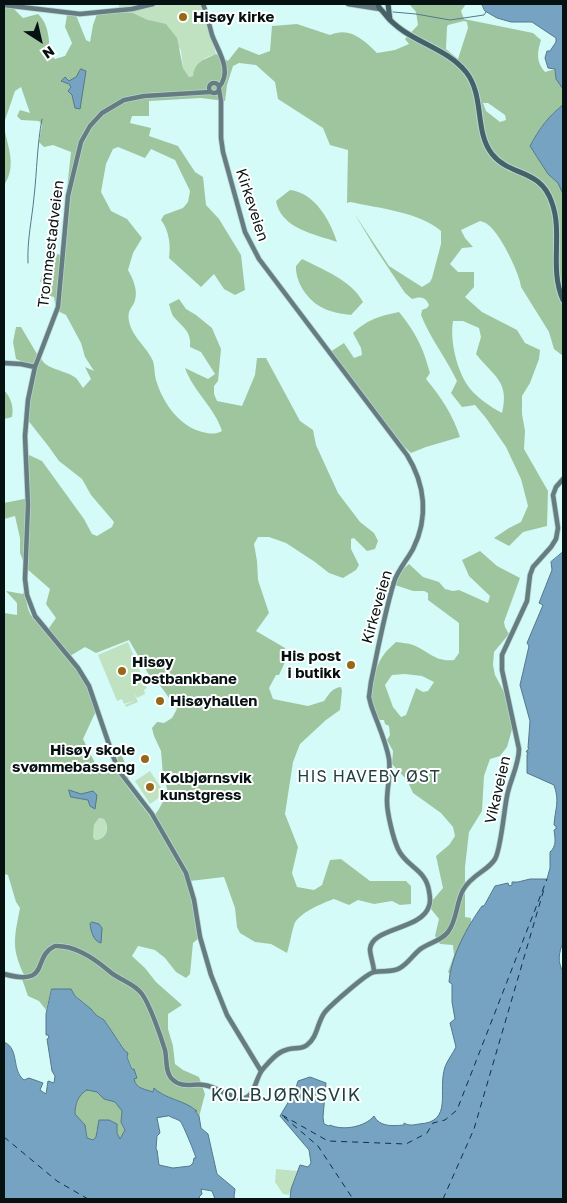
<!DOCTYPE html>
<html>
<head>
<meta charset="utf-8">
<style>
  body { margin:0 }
  #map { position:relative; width:567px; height:1203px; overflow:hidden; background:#d5fbf8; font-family:"Golos Text",sans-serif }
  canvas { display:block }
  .frame { position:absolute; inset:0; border:5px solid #051211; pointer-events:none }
  .north { position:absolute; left:15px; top:15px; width:50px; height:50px; -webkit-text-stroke:4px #fff; paint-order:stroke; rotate:145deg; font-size:14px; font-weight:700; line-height:20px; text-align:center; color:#051211 }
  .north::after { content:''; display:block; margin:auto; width:18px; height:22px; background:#051211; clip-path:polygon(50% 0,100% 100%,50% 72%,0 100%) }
</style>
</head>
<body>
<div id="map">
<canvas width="567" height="1203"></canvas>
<div class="frame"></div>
<div class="north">N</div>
</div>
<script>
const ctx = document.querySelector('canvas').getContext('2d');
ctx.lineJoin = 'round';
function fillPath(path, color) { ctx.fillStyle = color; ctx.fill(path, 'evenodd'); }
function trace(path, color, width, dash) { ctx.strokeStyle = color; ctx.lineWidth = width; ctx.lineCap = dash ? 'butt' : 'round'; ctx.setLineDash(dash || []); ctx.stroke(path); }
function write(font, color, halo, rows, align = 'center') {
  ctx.font = font + ' "Golos Text",sans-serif'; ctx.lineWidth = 4; ctx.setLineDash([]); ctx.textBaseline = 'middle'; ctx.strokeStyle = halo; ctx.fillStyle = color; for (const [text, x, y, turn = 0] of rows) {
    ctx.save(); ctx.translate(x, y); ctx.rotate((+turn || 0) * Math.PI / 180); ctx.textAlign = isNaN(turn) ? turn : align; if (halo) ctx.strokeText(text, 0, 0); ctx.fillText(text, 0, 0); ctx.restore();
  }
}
const green = new Path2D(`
  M119,4H139L141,8L161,4H201L216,54L205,58L193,76L189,77L183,68L181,50L148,20L133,13L119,11Z
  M128,642L147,688L144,690L145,694L137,698L134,693L138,702L126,707L125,705L134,701L124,704L122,699L117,701L98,655Z
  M150,771L165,794L150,804L135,781Z
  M99,818L104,819C110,828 106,839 95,840L93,837L94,825Z
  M276,1169L297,1171L289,1195L283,1194L275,1182Z`);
const forest = new Path2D(`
  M4,4H18L14,9L23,18L38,14C49,24 49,40 50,54L55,59L65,56L72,43L65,27L67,15H76L86,40L90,42L93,25L97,14L119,11L133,13L148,20L166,24L177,38L183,68L189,77L193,76C195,61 204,60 216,54L228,61L239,47L259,55L270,51L272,26L297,24L330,35C350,26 364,40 377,53L395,50L409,44L405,39L418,25L416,12L410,5L411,4H466L461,11L464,19L533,33L541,40C537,53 536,62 545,72L555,69L556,79L563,89V107C551,110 536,135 530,146L548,174L558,183L563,194V356L554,349L549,332L521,287C520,274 499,231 487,224C485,222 482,222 480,221L461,230L465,238L473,247L462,248L450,264L458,272H474V287L465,297L482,312L517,330L525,343L540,350L539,359L530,383L522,396V414L525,431L524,449L548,491L547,526L523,532L509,546L494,538L509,528L521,522L528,506L521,479L506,447L486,418L475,405L462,407L451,393L457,381C446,358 430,338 421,315L422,310L427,308L429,305C426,297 420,296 412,299L405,293L375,248L354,213L389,266L422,287L430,282L432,278L441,244V231C419,212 378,208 350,202L347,203L348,150L330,145L323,128L278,99L275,82L256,65L239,63L233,66L227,85L225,101L201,98L149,101V116H132L130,123L151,128L149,136L178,146L195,172L203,177L206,205L219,219L241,255L245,290L235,295L224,289L214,274L201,287L169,258C171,246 169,230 161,220L164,215L183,208L188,202L190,191L175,160L151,149L145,158L118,147L113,149L106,164L101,192L111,211L127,219L142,238L133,253L128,270C133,279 138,290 135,300C133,308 127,309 129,321C132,337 147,347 153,361C155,367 154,374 156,380C163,404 181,429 207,433C213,434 216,434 222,431C215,408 193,391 185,368L208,379L215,374L201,352L190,347C192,331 182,327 173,316C171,312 170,308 169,304L179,299L186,309L196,315L212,328L221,349L218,381L214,386V394L217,401L242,406L255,375L257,358H266L300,421L313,430L316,445L338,493L360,522L374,533L378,541L375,549L367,551L354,538L351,539V549L359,565L356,570L343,578L329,573L315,562L286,543L269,537H258L254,544L257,561L258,580L269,613L256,631L285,648V662L279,675H276L269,688L273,699L308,706L324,701C329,694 332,688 341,687L342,691L340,710L326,720L300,744L293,762L285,814L298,847L292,873L297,887L314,890L322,885L330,860L341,859L370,881H406L411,886V904L400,905L392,901L374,904L358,900L349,905L334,899C323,903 298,913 294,925C291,934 290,944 287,953L271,944L255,942L240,933L237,927L235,908L224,877L190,881L200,937L193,943L190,974L186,978L176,972L165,958L155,950L138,946L132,956L145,968L156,982L182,1005L168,1014V1029L173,1046L175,1064L183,1070L199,1077L205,1094L199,1117L194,1108L158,1092L154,1088L153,1092L144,1089L143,1090L135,1083L133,1079L137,1078L123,1047L104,1020L96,1015L91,1009L67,989H52L46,1010L39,1001L28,996L22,979L25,977C11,948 14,939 20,908L16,902L8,875L4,874V613L17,615V603L6,591L23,594L27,586C24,604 29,623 49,628L56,618L46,604L50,589L26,568L20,553V538L15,516L4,519V503L29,498L26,460L29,455L42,461L84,519L92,534L97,536L112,527L114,522L91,495L82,479L59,461L49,447L27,419L33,370L31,365L16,359L13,342L16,327H21L37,354L40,353C40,370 65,369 76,378C78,380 81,385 83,388L91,379L85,367L94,371L85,357L81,343L66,315L56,310L54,297L50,296L40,281L46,267L50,251L60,255L71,152L53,145L44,147L39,142L42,125L39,121L21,120L17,116L20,110L30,113L21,87L15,91L4,123ZM464,21L467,22L468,28L458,59L446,49L447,27L448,25ZM483,103H488L505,115L506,120L500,122L486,111ZM453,321H463L479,328L481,337L476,354C493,376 510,381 502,413C489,406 474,396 466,383C456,366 450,340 453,321ZM129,640L153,682L159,684L177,709L172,718L164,723L157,722L152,728L154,736L161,751L163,775L168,792L159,809L152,819L127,786L129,772L121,754L117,756L118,762L97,767L83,739L96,711C92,700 89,690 83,680C79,672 72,666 70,656L85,647L96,653ZM99,818L104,819C110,828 107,839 95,840L93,837L94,825Z
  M4,127C8,148 17,166 4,185Z
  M290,190C315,193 330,220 337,242C315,234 281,229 276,201Z
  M302,259C324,270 351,280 363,302L351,315C342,314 331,312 323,308C308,301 295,282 296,266Z
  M399,312C416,333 423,347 430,373L426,379C441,397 453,415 460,437L426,447L411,453L398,441L330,352L344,343L354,358L362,355L361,348L353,333C368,319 380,316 399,312Z
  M4,390C11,398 14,406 12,417L4,419Z
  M480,551L497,566L520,578L504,622L505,627L509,634L494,652L493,665L495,675L504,692L513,726L507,747L500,756L490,759L484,776L482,811L469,832L465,867V917L471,918V923L457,952L450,974L448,972L454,955L453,945L440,944L435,936L439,919L431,909L432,901L443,888L436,856L449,845L455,836L453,827L441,813L413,793L407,780L392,764L393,751L387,740L390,735L389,726L385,724L384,720H380C365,704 372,669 385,653C388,649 393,645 396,642C402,643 408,643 413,645C429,651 434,662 454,660L459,653V623L428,600V593L424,591H413L395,585L401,571L409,564L423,577L439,582L445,589L453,591L459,590L488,603L490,596L469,576L462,560ZM405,674L422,676L434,682L428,691L423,692L416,688L406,715L401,717L393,707L385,685L392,675Z
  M87,1090L97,1092L104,1099L115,1102L122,1111L121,1122L125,1130L120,1139L117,1133V1124L108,1120L97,1129L96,1137L93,1140L87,1138L86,1131L75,1114V1107L80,1095Z`);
const water = new Path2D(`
  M482,4H563V89L556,79L555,69L548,68L545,58L547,51H550L556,42V38L532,22H511L497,18L485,11Z
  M81,69L86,71L80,109L75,108L72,95L68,91L71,87L69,84L61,81L65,77L69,81L76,77Z
  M562,106L563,107V194L558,183L548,174L530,146C538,131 548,116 562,106Z
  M563,552V943C559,952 557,962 563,971V1199H290L291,1189L300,1165L308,1167L311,1163L309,1150L280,1116L295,1091L298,1081L310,1077L326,1083L323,1117L324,1124L329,1126L330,1125C343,1131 365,1127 374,1116C380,1127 392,1126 404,1125V1123C409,1126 413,1125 419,1124C454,1122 437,1091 445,1067C447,1061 453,1053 456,1047L450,1023L455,1019L452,1002V984L449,982C451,956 467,927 482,906H484L495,886L508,883L509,886L512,885V882H518L530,879H547L550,868V852C557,846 555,838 554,830L556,829V826L554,825C555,809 560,802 554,785L527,773V755L528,752H526L529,748H528L530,721L520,685L529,646L527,643L543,605L539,603L552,570L551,562Z
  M69,790L81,794L93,791L97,795L95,809L90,806L88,800L71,797Z
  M92,922L99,924L102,928L101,943C93,941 91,931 90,924Z
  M52,989H71L75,996L91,1009L96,1015L104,1020L125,1051L128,1053L127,1057L132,1069H134L137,1078L134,1079C136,1089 145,1089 153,1092L154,1088C163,1098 186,1101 197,1111H195L199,1116L201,1128L208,1134L217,1174L235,1189L234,1197L235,1199H215L212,1191L201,1189L202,1194L199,1197L200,1199H4V1042C20,1049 11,1070 24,1080L29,1078L43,1083L40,1090L46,1094L48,1081L54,1083L55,1076L52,1071L47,1039L49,1038L48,1035H46V1014ZM87,1090L97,1092L104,1099L115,1102L122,1111L121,1122L125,1130L120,1139L117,1133V1124L109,1120H99L96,1137L93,1140L87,1138L85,1125L75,1114C75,1104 78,1095 87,1090ZM169,1116C172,1118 177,1119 180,1121C183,1124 195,1154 196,1158H194L193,1163L190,1166L173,1168L159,1165L157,1150L156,1149L157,1136L160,1133L157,1118Z`);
const stream = new Path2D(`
  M393,12L416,14L450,20L484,15L486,12
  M28,263C27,240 32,219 34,197C37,171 37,145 42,119`);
const ferry = new Path2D(`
  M282,1115L328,1141L406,1144L427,1133L433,1123L445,1120L457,1110L547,879
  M284,1117L318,1146L353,1199
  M4,1137L57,1181L88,1199
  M443,1199L474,1129L544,889`);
const secondary = new Path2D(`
  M203,4C207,14 209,24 212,35C218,51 233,71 219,87
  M348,4L380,9
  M4,5L80,14L132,9L153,4
  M366,5L376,4
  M209 88a5 5 0 1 1 10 0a5 5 0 1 1-10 0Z
  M219,89L221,101V138L223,152L245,232L259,259L407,455C425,484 429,517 413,549C407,560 398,570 394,582C384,615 378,649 371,682L369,697L371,705C377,723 386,741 389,759C391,774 387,787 387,801C387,813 393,838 398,849C406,867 426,869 429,891C430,896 431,901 429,906C422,930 372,927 370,949C370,956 374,965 374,972
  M210,92L144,96L124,100L102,113L90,126L81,142L68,196L58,307L35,367L28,400L25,436L28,505L25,579L27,595L35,616L78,668L89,686L113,756L119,771L152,814L186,873L194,900L200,937L211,975L227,1015L261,1071
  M4,363L21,364L35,367
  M4,974C52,987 31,957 55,946C75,945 95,959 109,971C119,980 134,983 142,994C150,1005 161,1037 165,1050C167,1059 165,1072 172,1079C182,1089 193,1083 204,1085C217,1087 227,1096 239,1098C255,1102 255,1077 263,1069C269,1062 277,1052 286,1050C293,1047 301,1050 307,1045C318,1037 317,1022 325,1012C331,1005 367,973 374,972C383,970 392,973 400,968C409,963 414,953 422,948C431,942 441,941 448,932C457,921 456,903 463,890C472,874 488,871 495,859C501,849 504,810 507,796C510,780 519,765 519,749L502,670V655L527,601L530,575L533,567L551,547L556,539L558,528L553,495L556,487L563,479`);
const primary = new Path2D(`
  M378,4C378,8 381,9 384,13C406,42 444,45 466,72C485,96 474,131 492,154C510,177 541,168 552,203C563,233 549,269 563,300
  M388,4L390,20`);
const markers = [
  [183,17,5,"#976818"],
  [351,665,5,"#976818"],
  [122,671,5,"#976818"],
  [160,701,5,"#976818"],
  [145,759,5,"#976818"],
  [150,787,5,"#976818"]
];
const poiNames = [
  ["Hisøy kirke",193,17],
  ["His post",341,656,"right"],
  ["i butikk",341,673,"right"],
  ["Hisøy",132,662],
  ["Postbankbane",132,679],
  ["Hisøyhallen",170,701],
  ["Hisøy skole",135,750,"right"],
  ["svømmebasseng",135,767,"right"],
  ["Kolbjørnsvik",160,778],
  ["kunstgress",160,795]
];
const streetNames = [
  ["Kirkeveien",252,205,72],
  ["Trommestadveien",51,244,-83],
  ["Kirkeveien",377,607,-74],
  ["Vikaveien",498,790,-77]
];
const neighbourhoodNames = [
  ["HIS HAVEBY ØST",369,777]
];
const quarterNames = [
  ["KOLBJØRNSVIK",286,1095]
];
fillPath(green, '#c0e2c0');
fillPath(forest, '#9fc59f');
fillPath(water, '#75a3c1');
trace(water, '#53788c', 1);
trace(stream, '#53788c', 1);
trace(ferry, '#0c3248', 1, [6, 5]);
trace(secondary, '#b4d6d3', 6);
trace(primary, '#b4d6d3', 7);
trace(secondary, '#667c81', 4.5);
trace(primary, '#466168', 5);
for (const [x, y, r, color] of markers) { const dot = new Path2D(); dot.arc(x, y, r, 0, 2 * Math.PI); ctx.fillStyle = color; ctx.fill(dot); trace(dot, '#fff', 2); }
write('bold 15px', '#051211', '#fff', poiNames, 'left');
write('15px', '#051211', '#fff', streetNames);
ctx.letterSpacing = '1px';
write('16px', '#1f403f', '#fff', neighbourhoodNames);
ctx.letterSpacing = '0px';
ctx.letterSpacing = '1px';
write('18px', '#1f403f', '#fff', quarterNames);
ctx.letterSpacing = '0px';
</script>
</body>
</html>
